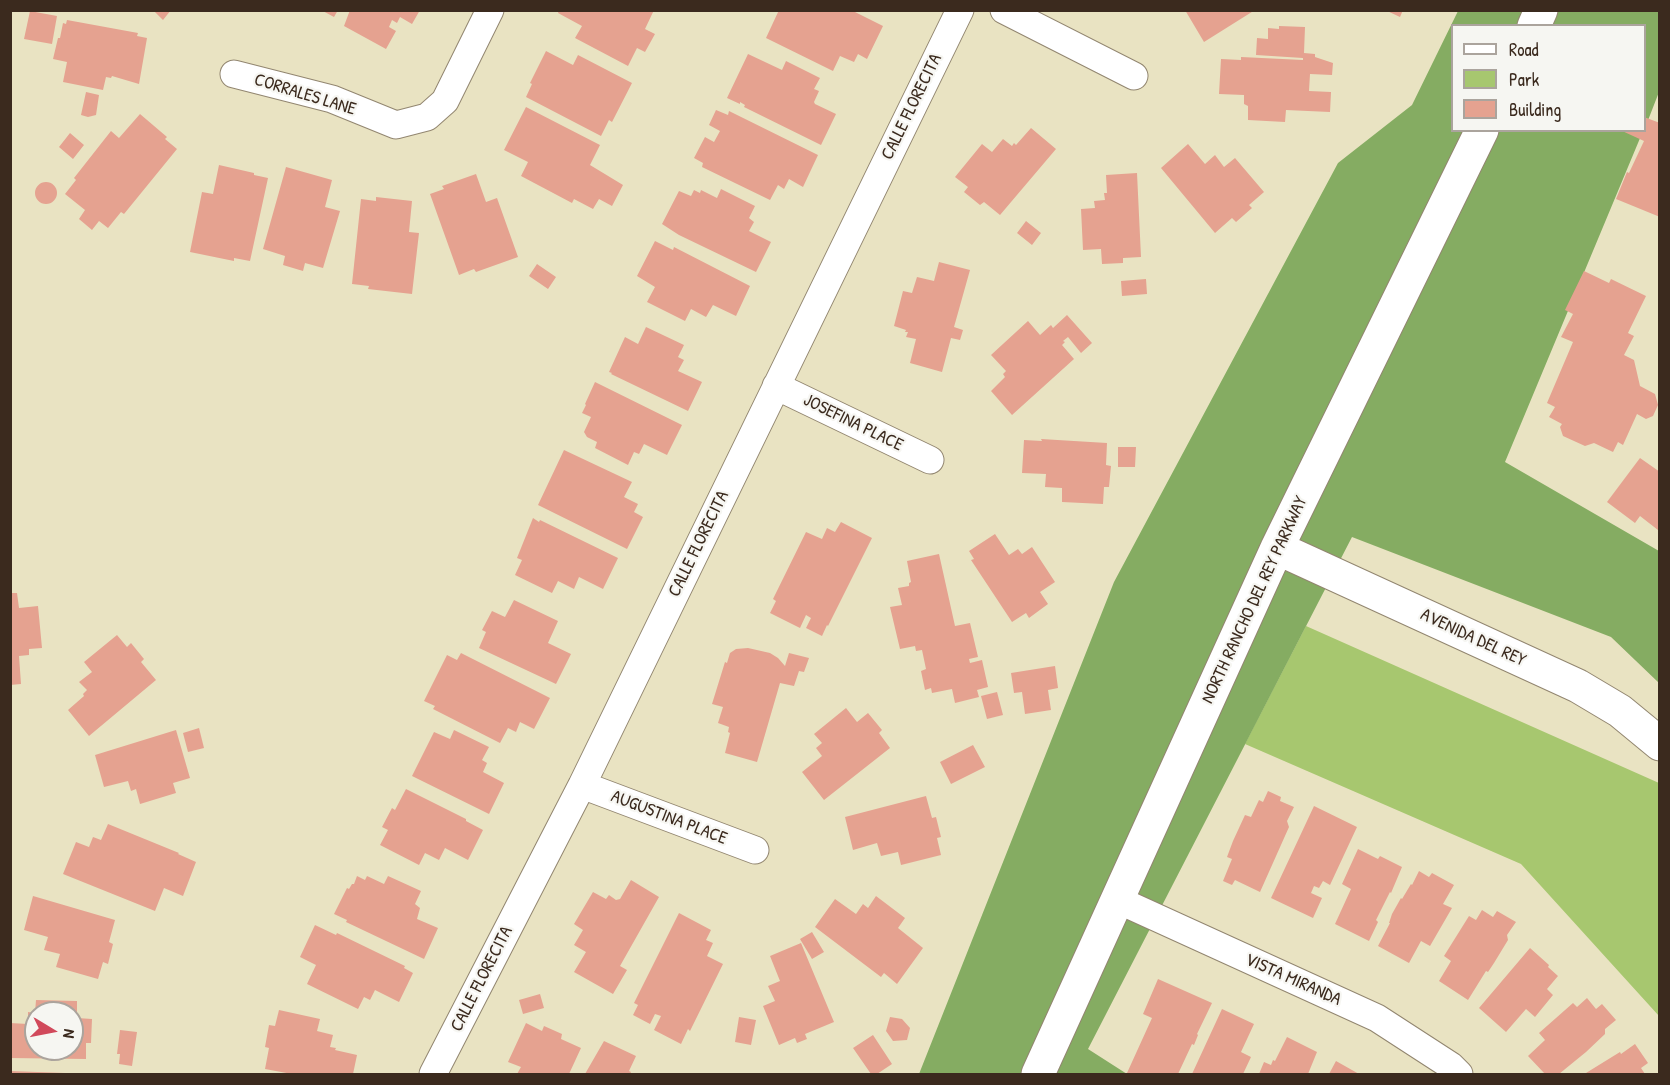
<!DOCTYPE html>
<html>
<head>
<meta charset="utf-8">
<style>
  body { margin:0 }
  #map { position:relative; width:1670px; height:1085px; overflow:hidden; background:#e9e3c2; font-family:"Patrick Hand",sans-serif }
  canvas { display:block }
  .frame { position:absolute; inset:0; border:12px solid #3b2a1e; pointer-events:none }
  .legend { position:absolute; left:1451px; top:24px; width:195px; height:108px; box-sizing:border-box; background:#f6f6f2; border:2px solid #aba49d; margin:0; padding:8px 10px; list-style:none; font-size:18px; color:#3b2a1e }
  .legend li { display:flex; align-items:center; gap:12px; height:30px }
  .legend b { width:30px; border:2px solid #aba49d }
  .north { position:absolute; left:24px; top:1001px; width:60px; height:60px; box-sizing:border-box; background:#f6f6f2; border:2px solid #aba49d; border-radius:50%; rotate:100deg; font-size:16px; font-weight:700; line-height:24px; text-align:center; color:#3b2a1e }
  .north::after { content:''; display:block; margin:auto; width:21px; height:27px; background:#d1495b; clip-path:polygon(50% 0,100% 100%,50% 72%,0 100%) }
</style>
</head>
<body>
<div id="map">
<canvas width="1670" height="1085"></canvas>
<div class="frame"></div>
<ul class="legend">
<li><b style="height:8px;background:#fff"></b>Road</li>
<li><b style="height:16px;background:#a7c76f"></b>Park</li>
<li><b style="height:16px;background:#e5a290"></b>Building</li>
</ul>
<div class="north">N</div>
</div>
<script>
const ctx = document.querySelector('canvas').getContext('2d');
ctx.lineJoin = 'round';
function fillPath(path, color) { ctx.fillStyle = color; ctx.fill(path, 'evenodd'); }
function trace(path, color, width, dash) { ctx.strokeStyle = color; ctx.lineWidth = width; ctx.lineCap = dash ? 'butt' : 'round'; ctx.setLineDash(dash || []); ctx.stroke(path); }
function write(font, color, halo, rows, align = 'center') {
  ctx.font = font + ' "Patrick Hand",sans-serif'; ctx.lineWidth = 4.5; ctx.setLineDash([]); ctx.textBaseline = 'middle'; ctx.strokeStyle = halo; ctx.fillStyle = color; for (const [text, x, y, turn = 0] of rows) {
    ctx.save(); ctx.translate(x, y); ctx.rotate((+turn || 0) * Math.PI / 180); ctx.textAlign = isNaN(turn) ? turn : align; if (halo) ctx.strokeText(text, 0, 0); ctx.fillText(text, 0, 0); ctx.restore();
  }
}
const green = new Path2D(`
  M1306,626L1659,783V1016L1521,864L1245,744Z`);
const forest = new Path2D(`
  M1458,11H1659V92L1645,128L1644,26H1452V130L1643,131L1505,462L1659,551V683L1611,637L1352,537L1088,1049L1127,1074H919L1114,582L1338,163L1412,105Z`);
const building = new Path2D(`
  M153,10H171L163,20Z
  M321,10H338L334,17Z
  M350,10H420L412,24L400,17L397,23L392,20L389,27L396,31L386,49L344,26Z
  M559,10H654L645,29L655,34L645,52L637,48L628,66L575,38L582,26L558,13Z
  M779,10H851L883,26L867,59L858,54L854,62L840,56L833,71L766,38Z
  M1185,10H1255L1204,42Z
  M1385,10H1403L1400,17Z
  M30,11L57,16L52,44L24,39Z
  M67,20L138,33L137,36L147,38L139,84L112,76L111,78L106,77L103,90L63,82L67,62L53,59L58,38H60L63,23L66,24Z
  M1279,26L1305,27L1304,53L1315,54V57L1333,63L1332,75L1310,74L1309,91L1331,92L1330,112L1286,110L1285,122L1248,120V106L1244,104V95L1219,94L1221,59L1241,60V57L1303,60V58L1256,55L1257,38L1268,39V28L1279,29Z
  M546,51L573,65L578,55L632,83L612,122L609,120L601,136L526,97L532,84L530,83Z
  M748,54L782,70L786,61L820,78L814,89L819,91L814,102L815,104L836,114L821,145L744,107L745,105L740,102V104L727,98Z
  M86,92L99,95L96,115L88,117L81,115Z
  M526,107L600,145L590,165L623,185L612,206L599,199L593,209L574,199L572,203L521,176L528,162L504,150Z
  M716,110L728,115L729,111L818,155L803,187L789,179L784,189L778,185L770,200L702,167L703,163L694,158L705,137L714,142L720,131L709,125Z
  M140,114L167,137L165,139L177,149L124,214L121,212L108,228L99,221L92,230L79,219L85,210L65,194L76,180L74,178L111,131L119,138Z
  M1644,117L1660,123V217L1616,199L1627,172L1629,173L1644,141L1620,130H1644Z
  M1031,128L1056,149L1000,215L984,202L980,205L964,192L968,187L955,177L982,144L992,152L1003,139L1012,146L1014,143L1016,145Z
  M70,133L84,145L73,159L59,147Z
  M1188,144L1205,164L1215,155L1224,167L1235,158L1264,192L1249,205L1252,208L1236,222L1232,218L1215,233L1161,168Z
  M219,165L254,173V175L268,178L250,261L234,258V261L190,252L202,192L213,194Z
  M286,167L332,180L325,207L340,211L323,268L305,263L303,271L283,265L285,256L263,249Z
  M1137,173L1141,257L1123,258V263L1102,264L1101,249L1083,250L1081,209L1095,208L1094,201L1105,200L1104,193H1107L1106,175Z
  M476,174L486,202L497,198L518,257L476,272L474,269L459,275L430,194L444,189L442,186Z
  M35 193a11 11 0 1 1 22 0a11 11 0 1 1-22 0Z
  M721,189L755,206L749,218L754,222L749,231L771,242L756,272L679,235L662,224L679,191L691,196L694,190L700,193L701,190L717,198Z
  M376,197L412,201L409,232L419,233L412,294L368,289L369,286L352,284L361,199L376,201Z
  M1026,221L1041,233L1032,245L1017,233Z
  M655,241L673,250L674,247L750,286L736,316L713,305L706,317L691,309L685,321L647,302L655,287L637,276Z
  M939,262L970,270L954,327L963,330L960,340L951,338L942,372L910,363L916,339L906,337L908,332H905L906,330L894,326L903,291L912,293L917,277L934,281Z
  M537,264L556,277L548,289L529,276Z
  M1584,271L1609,283L1611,279L1646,296L1628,333L1634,336L1624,355L1634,360L1640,386L1655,394L1658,405L1653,416L1646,419L1637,414L1623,445L1618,442L1613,452L1594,443L1585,446L1563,436L1560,427L1562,424L1549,417L1555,407L1547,403L1573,342L1561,337L1573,314L1565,310Z
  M1146,279L1147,294L1122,296L1121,281Z
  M1067,315L1092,343L1081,353L1068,337L1063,341L1065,342L1062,345L1074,359L1012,415L991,391L1005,377L1003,374L1006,371L991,355L1028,321L1040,335L1051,325L1053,328Z
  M646,327L684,345L678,357L684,360L678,371L702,382L688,411L611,374L612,373L609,372L625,337L638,344Z
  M595,382L682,425L667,455L644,444L639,454L634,452L628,465L595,448L597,442L587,437L584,432L591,417L582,413L586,405L585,404Z
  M1041,439L1107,443L1106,465L1111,466L1109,487H1104L1103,504L1062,502V488L1045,487L1046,474L1022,473L1024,440L1042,441Z
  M1118,447H1136L1135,467H1118Z
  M564,450L632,482L624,497L638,504L634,512L643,517L627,549L538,505Z
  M1640,458L1660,472V527L1658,530L1640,516L1635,523L1607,502Z
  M533,518L539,522L540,520L618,558L603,589L579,577L574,589L558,581L552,593L515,575L522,560L517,558Z
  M841,522L872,538L828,626L827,625L822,636L806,628L811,618L806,615L800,628L770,613L776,601L773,599L806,532L822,539L827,528L835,532Z
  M995,534L1009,555L1018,549L1022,554L1032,547L1055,582L1040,592L1048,604L1029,618L1026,613L1012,622L971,560L974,559L969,551Z
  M939,554L955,626L970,623L978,657L969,659L970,663L982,660L988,687L977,690L979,697L955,703L952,689L932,693L931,688L925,690L921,671L926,669L922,650L916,651L915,646L900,649L890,607L902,605L898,588L909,586V583L911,582L907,561Z
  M10,593H17L19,608L38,606L42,648L29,649V655L19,656L21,684L10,685Z
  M514,600L558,621L548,643L571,654L556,684L479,648L486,632L482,630L492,611L505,617Z
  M117,635L127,647L131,643L144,659L141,662L156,680L89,736L68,710L84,696L83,694L87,690L79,682L92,672L84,662Z
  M748,648L770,653L778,658L785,666L789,653L809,658L804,672L799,671L794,686L780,683L757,762L725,753L730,733L728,732L729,727L718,723L723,707L712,704L725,662L727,663L730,653L736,649Z
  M461,653L550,698L534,729L520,722L516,732L508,728L500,743L433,709L435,706L424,701L447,655L457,660Z
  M1055,666L1058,688L1048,690L1051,710L1025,714L1022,692L1014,693L1011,673Z
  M997,692L1003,715L987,719L981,696Z
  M846,708L857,722L868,713L882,730L879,733L890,748L824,800L802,772L822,756L816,748L822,743L814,734Z
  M199,728L204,748L188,752L183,733Z
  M176,730L190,778L173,783L176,793L140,804L136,789L131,791L128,781L104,787L95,755Z
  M454,730L489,747L482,760L487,763L483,772L504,783L489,814L412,776L434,732L450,739Z
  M973,745L985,767L951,784L940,762Z
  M406,789L466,819V821L483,830L468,860L445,848L439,860L425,853L419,865L380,845L388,830L382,827L392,808L395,810Z
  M1268,791L1281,797L1280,801L1294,807L1287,821L1289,827L1260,892L1235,880L1232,885L1223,881L1232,859L1227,857L1233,841L1245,815L1251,817L1259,800L1263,802Z
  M926,796L932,818L936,817L941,837L937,838L941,855L901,865L898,852L881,856L877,843L853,850L845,817Z
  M1314,806L1357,827L1330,885L1323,881L1319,888L1314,886L1311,893L1322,898L1313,918L1271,898Z
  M108,824L179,853L178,854L196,862L183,896L164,888L155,911L63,874L76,842L89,847L93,837L101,840Z
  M1358,849L1378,859L1380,856L1402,867L1391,893L1390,892L1376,920L1378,922L1369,941L1335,924L1351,889L1342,884Z
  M1419,871L1429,877L1432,873L1454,885L1443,904L1452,908L1430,946L1421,941L1409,963L1378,946L1390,923H1389L1392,914L1401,898L1402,899L1411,884L1412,885Z
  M357,876L365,880L367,876L384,884L388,876L421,891L415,904L420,908L417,919L438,928L424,959L346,922L347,920L334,914L347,888L349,889L352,884H354Z
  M631,880L659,897L620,966L627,970L613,994L574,972L586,952L574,945L583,930L574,924L593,892L606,899L609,895L616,900L620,899Z
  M33,896L115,920L109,942L113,944L108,964L103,962L98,979L56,967L60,954L44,950L48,937L24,930Z
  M876,896L905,918L898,928L923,948L897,984L884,973L881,977L815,927L835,899L856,914L863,904L868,908Z
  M1482,910L1493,917L1497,911L1516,922L1507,935L1508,940L1494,963L1488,972L1486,971L1468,1000L1439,981L1451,961L1444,956L1469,916L1476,920Z
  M679,913L711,930L706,940L713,943L707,956L723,964L690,1031L688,1029L681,1044L654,1030L661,1016L655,1014L650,1024L633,1015L638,1005L634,1003Z
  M315,925L336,935L337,933L405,966L404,968L413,973L399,1002L375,990L370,1000L364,997L358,1009L307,984L316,965L300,957Z
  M812,932L824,952L812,959L800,939Z
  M801,943L834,1022L805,1034L807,1039L797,1043L795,1038L779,1045L763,1006L775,1001L768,986L780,981L770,956Z
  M1530,948L1549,965L1548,967L1558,976L1547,989L1553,995L1535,1017L1526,1009L1506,1032L1479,1008Z
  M1158,979L1212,1003L1197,1034L1198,1035L1194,1045L1192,1044L1178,1074H1128L1127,1073L1152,1018L1143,1014Z
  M540,994L544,1008L523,1014L519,1000Z
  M1587,998L1596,1009L1602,1004L1616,1020L1605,1029V1034L1586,1052L1559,1074H1545L1528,1056L1545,1040L1539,1033L1573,1003L1577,1007Z
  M36,1000L77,1001V1018L92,1019L91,1043H86V1059L10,1058V1023L28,1024V1012L35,1013ZM36,1013H72V1049H36Z
  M1222,1009L1254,1024L1241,1052L1251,1057L1243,1074H1192Z
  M279,1010L320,1019L317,1031L333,1035L330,1047L336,1048L335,1050L357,1055L353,1074H292L265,1069L269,1048L265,1047L269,1025L275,1026Z
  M739,1017L756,1020L751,1045L735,1042Z
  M890,1017L902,1019L910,1028L907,1040L893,1041L886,1031Z
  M526,1023L542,1031L544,1026L562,1034L561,1039L581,1048L569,1074H517L521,1067L508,1062Z
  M120,1030L137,1032L132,1066L119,1064L120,1054H117Z
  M873,1035L892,1064L877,1074H871L853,1048Z
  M1287,1037L1317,1052L1308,1074H1259L1264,1062L1271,1065L1273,1060L1275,1061Z
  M604,1041L636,1056L629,1071L631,1072L630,1074H585Z
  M1635,1044L1648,1063L1641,1068L1645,1074H1587L1586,1073L1620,1052L1621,1054Z
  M1336,1061L1359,1074H1329Z
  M10,1071L65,1073V1074H10Z`);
const minor = new Path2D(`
  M1004,10L1134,76
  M234,74L332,99L396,125L427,117L445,101L490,10
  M776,386L930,460
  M582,785L755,850
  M1118,900L1377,1018L1451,1066L1459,1074
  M433,1074L582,785L960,10`);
const tertiary = new Path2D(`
  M1534,26L1541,10
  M1277,548L1578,686L1620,711L1660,744
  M1038,1074L1277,548L1482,130`);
const streetNames = [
  ["CORRALES LANE",305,95,17],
  ["CALLE FLORECITA",912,107,-64],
  ["JOSEFINA PLACE",853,423,26],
  ["CALLE FLORECITA",699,544,-64],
  ["NORTH RANCHO DEL REY PARKWAY",1255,600,-65],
  ["AVENIDA DEL REY",1473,638,25],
  ["AUGUSTINA PLACE",669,818,21],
  ["CALLE FLORECITA",482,979,-63],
  ["VISTA MIRANDA",1293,980,24]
];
fillPath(green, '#a7c76f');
fillPath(forest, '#85ac62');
fillPath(building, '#e5a290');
trace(minor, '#928670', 29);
trace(tertiary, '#928670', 35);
trace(minor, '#fff', 27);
trace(tertiary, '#fff', 33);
write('18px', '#3b2a1e', '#f6f6f2', streetNames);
</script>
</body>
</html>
